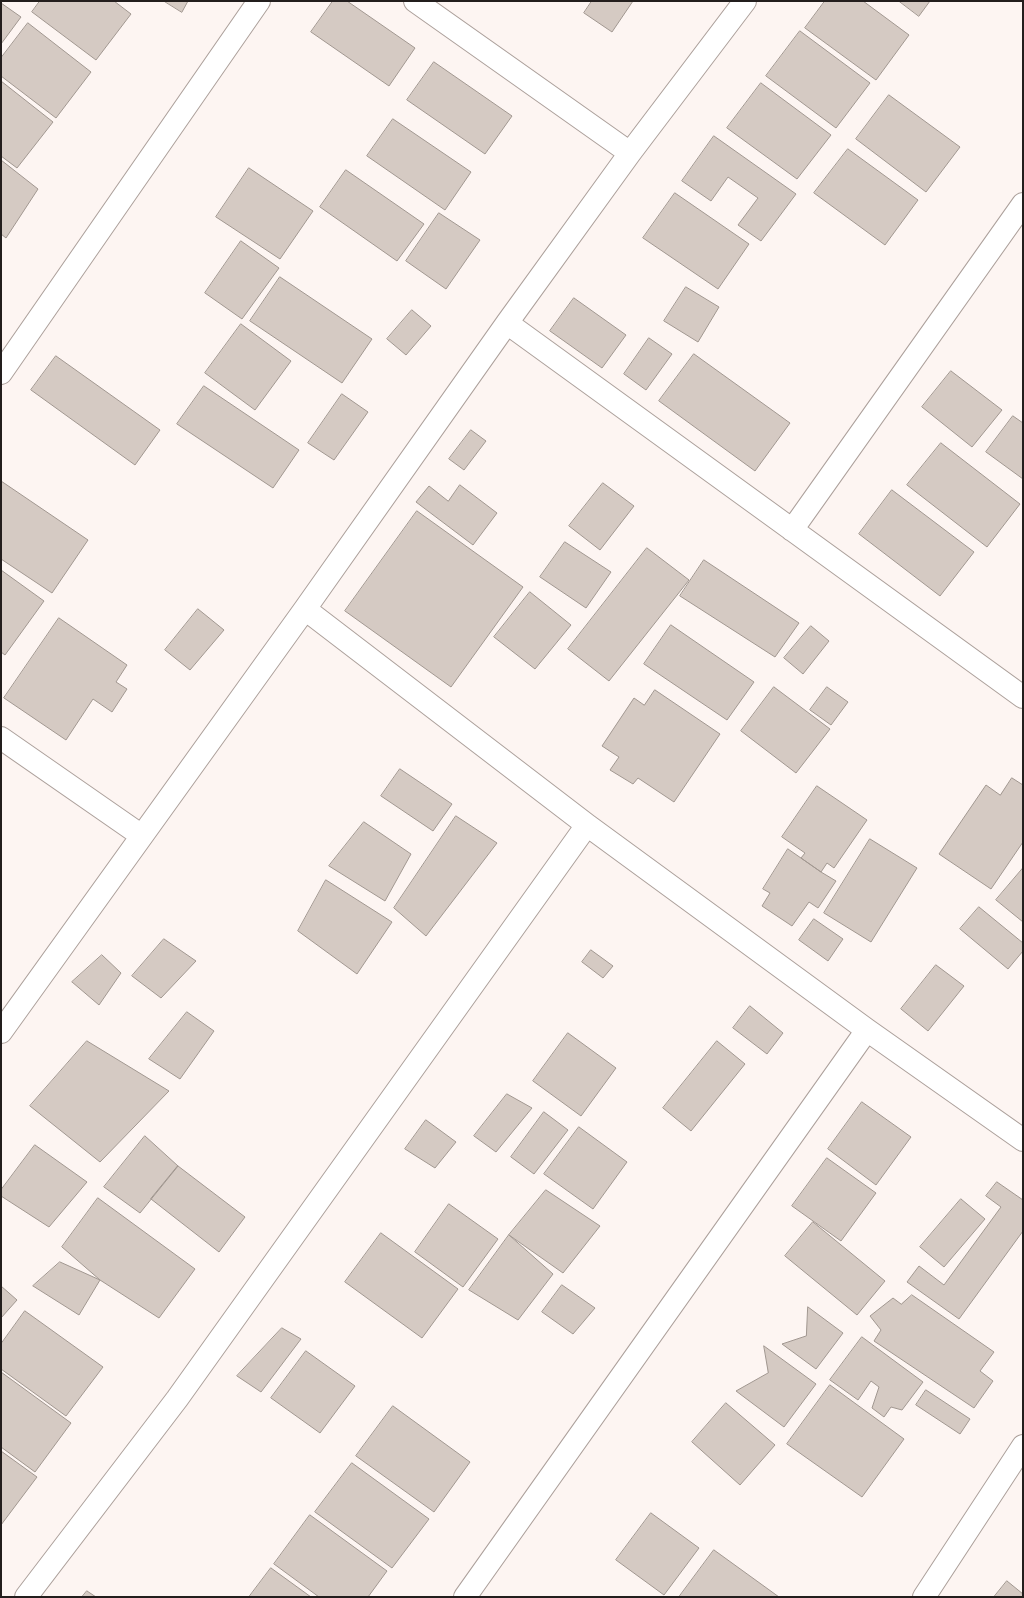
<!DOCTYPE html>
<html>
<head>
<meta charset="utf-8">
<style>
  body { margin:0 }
  #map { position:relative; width:1024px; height:1598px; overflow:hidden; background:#fdf5f2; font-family:Rubik,sans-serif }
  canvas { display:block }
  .frame { position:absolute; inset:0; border:2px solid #231e1d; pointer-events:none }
</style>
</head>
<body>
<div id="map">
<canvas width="1024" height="1598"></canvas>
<div class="frame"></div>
</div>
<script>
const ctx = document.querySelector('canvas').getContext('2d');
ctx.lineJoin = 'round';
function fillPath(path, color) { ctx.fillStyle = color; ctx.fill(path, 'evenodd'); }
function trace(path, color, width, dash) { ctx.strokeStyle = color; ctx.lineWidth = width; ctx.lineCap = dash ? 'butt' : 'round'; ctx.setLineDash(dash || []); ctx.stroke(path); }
const building = new Path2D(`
  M40,1H114L131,14L96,60L32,12Z
  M164,1H188L182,12Z
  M333,1H347L415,48L389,86L311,32Z
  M592,1H633L612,32L584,13Z
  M825,1H863L909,35L876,80L805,28Z
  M899,1H930L919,16Z
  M1,3L21,17L1,44Z
  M28,23L91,72L56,118L1,76V58Z
  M800,31L870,83L836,128L766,76Z
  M434,62L512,116L485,154L407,100Z
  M1,81L53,122L17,168L1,156Z
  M761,83L831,135L797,179L727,128Z
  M889,95L960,147L926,192L856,139Z
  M393,119L471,172L445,210L367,156Z
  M714,136L796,194L761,241L738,225L758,198L728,177L711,201L682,181Z
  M848,149L918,200L885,245L814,193Z
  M1,160L38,189L6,238L1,234Z
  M249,168L313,211L280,259L216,217Z
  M346,170L424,224L397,261L320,207Z
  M675,193L749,244L718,289L643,238Z
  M439,213L480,240L446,289L406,261Z
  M241,241L279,268L242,319L205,293Z
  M280,277L372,339L342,383L250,321Z
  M686,287L719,307L698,342L664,321Z
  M574,298L626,335L602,368L550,331Z
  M412,310L431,326L406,355L387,339Z
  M241,324L291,361L255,410L205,373Z
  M649,338L672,354L646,390L624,374Z
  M694,354L790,423L755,471L659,401Z
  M56,356L160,430L135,465L31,390Z
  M951,371L1002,410L972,447L922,407Z
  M204,386L299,450L273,488L177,424Z
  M342,394L368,412L334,460L308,443Z
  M1013,416L1023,423V479L986,452Z
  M471,430L486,441L464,470L449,459Z
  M941,443L1020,504L987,547L907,485Z
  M1,481L88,540L52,593L1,559Z
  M603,483L634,506L600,550L569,526Z
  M460,485L497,513L473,545L416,502L429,486L448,501Z
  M892,490L974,552L940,596L859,534Z
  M417,511L523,587L451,687L345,611Z
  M565,542L611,572L586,608L540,577Z
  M647,548L689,580L609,681L568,649Z
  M704,560L799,623L775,657L680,596Z
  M1,570L44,601L5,655L1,652Z
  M530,592L571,625L535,669L494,637Z
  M198,609L224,630L190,670L165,650Z
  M59,618L127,665L116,682L127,689L112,712L93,699L66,740L4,698Z
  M671,625L754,682L727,720L644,664Z
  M811,626L829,641L803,674L784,658Z
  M774,687L830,729L796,773L741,731Z
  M827,687L848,702L831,725L810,710Z
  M655,690L720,734L674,802L638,778L633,784L610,770L619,757L602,746L634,698L644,705Z
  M400,769L452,804L433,831L381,796Z
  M1012,778L1023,785V807L1022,808L1023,809V842L991,889L939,854L986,785L1000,795Z
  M817,786L867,820L834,868L827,863L821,872L801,858L805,853L782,837Z
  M456,816L497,843L426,936L394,908Z
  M364,822L411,854L385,901L329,866Z
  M870,839L917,868L871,942L824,913Z
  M788,849L821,872L836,881L818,908L809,902L792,926L762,906L770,893L763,889Z
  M1023,868V922L996,900Z
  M326,880L392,922L357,974L298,931Z
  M979,907L1023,943V951L1008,969L960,929Z
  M814,919L843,939L828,961L799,940Z
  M164,939L196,961L161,998L132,976Z
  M591,950L613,966L603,978L582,962Z
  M102,955L121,973L99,1005L72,982Z
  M936,965L964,986L928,1031L901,1009Z
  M750,1006L783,1033L767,1054L733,1028Z
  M187,1012L214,1031L180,1079L149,1059Z
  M568,1033L616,1068L581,1116L533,1081Z
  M87,1041L169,1091L100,1162L30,1106Z
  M717,1041L745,1064L691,1131L663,1108Z
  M507,1094L532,1108L496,1152L474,1136Z
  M862,1102L911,1137L876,1185L828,1149Z
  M544,1112L568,1130L534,1174L511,1157Z
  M426,1120L456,1142L435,1168L405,1149Z
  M579,1127L627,1162L593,1209L544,1174Z
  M145,1136L178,1166L140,1213L104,1187Z
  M35,1145L87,1182L49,1227L1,1196V1190Z
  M827,1158L876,1193L841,1241L792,1206Z
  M178,1166L245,1217L219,1252L151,1199Z
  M997,1182L1023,1200V1231L959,1319L907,1282L919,1266L944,1285L1001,1207L986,1196Z
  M546,1190L600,1226L563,1273L509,1235Z
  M98,1198L195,1269L159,1318L100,1280L62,1247Z
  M961,1199L985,1219L944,1267L920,1247Z
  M449,1204L498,1239L463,1287L415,1252Z
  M813,1222L885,1281L857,1315L785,1256Z
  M381,1233L458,1289L422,1338L345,1282Z
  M509,1235L553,1274L518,1320L469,1290Z
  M60,1262L100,1280L79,1315L33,1286Z
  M562,1285L595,1308L573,1334L542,1312Z
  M1,1286L17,1300L1,1318Z
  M912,1295L994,1352L980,1371L993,1381L974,1408L874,1341L881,1330L870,1316L893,1298L901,1304Z
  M808,1307L843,1333L816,1369L782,1344L806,1336Z
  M25,1311L103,1367L66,1416L1,1369V1344Z
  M282,1328L301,1339L261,1392L237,1376Z
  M862,1337L923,1382L902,1410L891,1407L884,1417L872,1408L879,1387L871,1381L858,1400L830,1380Z
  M764,1346L816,1384L784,1427L736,1391L768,1373Z
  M306,1351L355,1386L320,1433L271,1398Z
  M1,1372L71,1423L35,1472L1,1447Z
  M830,1385L904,1439L862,1497L787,1444Z
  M926,1390L970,1419L960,1434L916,1405Z
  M726,1403L775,1445L740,1485L692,1442Z
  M393,1406L470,1462L434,1512L356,1456Z
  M1,1451L37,1477L1,1525Z
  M352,1463L429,1519L392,1568L315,1512Z
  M651,1513L699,1548L664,1595L616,1560Z
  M310,1515L387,1571L368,1597H319L274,1564Z
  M714,1550L779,1597H679Z
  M271,1568L311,1597H249Z
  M1007,1581L1023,1594V1597H994Z
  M87,1591L96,1597H82Z`);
const street = new Path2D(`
  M415,1L630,153
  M507,323L1023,697
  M1,373L259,1
  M792,530L1023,204
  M305,609L587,825L867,1030L1023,1140
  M1,738L142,836
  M1,1032L305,609L507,323L630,153L745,1
  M26,1597L177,1399L587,825
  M465,1597L867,1030
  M924,1597L1023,1446`);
fillPath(building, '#d5cac3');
trace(building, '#a19790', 1);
trace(street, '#aca09b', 24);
trace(street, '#fff', 22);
</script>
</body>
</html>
